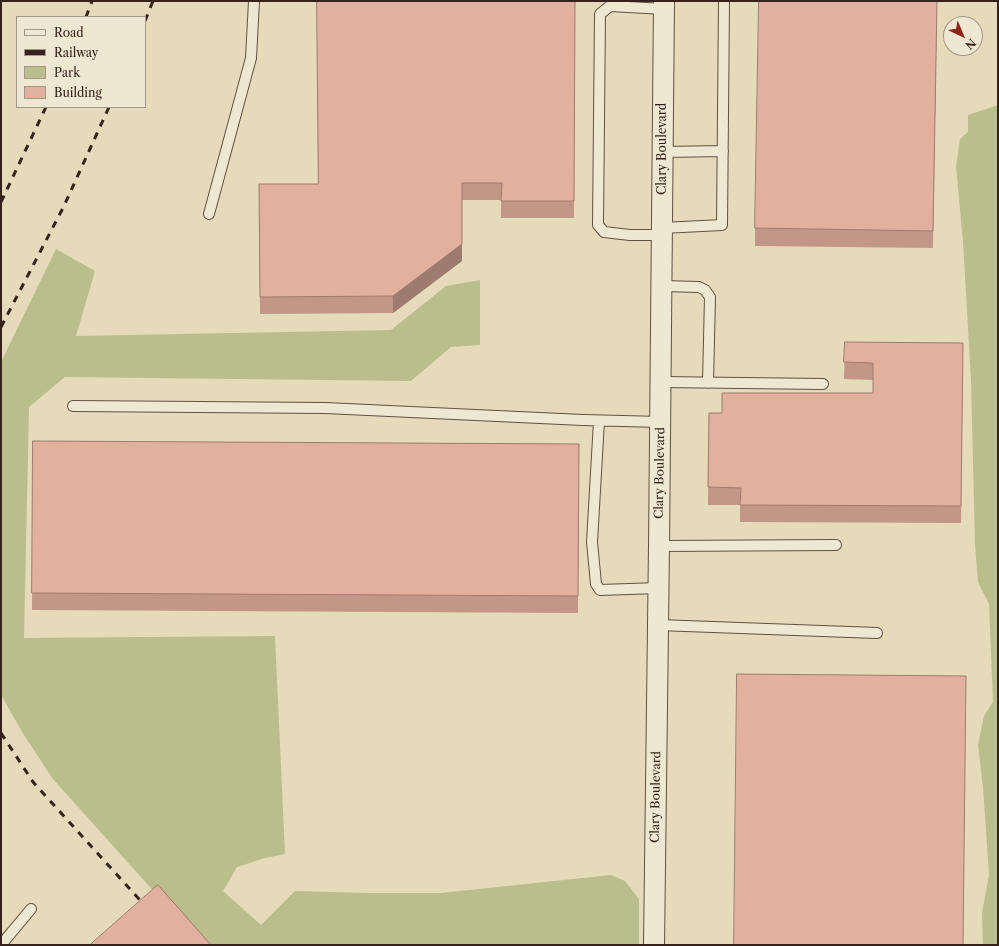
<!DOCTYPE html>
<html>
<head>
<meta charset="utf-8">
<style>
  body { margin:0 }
  #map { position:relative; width:999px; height:946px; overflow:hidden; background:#e5daba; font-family:"Libre Caslon Text",serif }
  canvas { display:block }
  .frame { position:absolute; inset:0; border:2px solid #35231b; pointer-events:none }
  .legend { position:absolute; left:16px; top:16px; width:130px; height:92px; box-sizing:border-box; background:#eee7d2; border:1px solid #a49989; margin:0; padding:5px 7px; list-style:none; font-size:12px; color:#35231b }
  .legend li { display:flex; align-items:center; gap:8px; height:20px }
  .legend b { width:20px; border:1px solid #a49989 }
  .north { position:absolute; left:943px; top:16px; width:40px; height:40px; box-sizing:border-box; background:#eee7d2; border:1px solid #a49989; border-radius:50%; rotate:136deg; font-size:11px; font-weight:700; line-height:16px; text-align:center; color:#35231b }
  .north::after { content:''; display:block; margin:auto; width:14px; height:18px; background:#8f2418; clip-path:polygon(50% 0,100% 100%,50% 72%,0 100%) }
</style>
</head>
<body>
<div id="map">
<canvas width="999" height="946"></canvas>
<div class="frame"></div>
<ul class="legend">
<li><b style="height:5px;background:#eee7d2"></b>Road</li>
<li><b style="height:5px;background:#35231b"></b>Railway</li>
<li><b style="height:11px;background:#babe8c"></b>Park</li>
<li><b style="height:11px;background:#e2b09e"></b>Building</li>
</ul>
<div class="north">N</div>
</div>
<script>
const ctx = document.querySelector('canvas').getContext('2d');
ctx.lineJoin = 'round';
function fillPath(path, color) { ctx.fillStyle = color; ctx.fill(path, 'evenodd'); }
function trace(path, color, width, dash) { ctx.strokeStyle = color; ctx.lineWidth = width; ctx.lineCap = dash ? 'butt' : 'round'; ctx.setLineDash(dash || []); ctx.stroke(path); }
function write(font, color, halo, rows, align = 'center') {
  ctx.font = font + ' "Libre Caslon Text",serif'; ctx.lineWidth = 3; ctx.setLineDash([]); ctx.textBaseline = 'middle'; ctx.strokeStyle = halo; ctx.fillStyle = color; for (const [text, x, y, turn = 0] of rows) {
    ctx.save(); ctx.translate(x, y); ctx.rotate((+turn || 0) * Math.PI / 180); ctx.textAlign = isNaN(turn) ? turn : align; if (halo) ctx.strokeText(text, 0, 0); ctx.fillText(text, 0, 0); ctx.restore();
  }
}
const green = new Path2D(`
  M998,105V945H983L982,913L989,875L983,787L978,745L984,716L993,702L989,604L978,582L975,545L971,380L963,242L956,166L960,139L968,132V115Z
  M56,249L95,271L76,336L391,330L446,286L480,280V345L451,347L411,381L65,377L29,407L24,638L275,636L285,854L265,858L237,867L223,891L261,925L295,891L368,893H441L611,875L625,881L639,899V945H202L52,778L24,735L1,695V362Z`);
const service = new Path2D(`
  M663,152L723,151
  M209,214L251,58L254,1
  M662,228L722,225L724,1
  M662,235H630L604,232L598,225L600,14L610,6L664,9
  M662,286L699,287L705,290L710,297L708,383
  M661,382L823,384
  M73,406L325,408L583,420L661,422
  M599,421L592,542L596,584L600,590L659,588
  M659,546L836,545
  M658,625L877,633
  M1,945L31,909`);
const minor = new Path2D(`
  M654,945L659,546L664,1`);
const rail = new Path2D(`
  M86,17L92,1
  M145,21L153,1
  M1,202L46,107
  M1,327L64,206L109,107
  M1,733L33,782L148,909`);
const wall = new Path2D(`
  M575,1L574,218H501V200H462V261L393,313L260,314L259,184H318Z
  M937,1L933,248L755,246V228Z
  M845,342L963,343L961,523L740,522V505H708L709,413H722L873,393V380L844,379Z
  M33,441L579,444L578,613L32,610Z`);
const shadedWall = new Path2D(`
  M462,183V261L393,313V296Z`);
const building = new Path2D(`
  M317,1H575L574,201H501L502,183H462V244L393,296L260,297L259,184H318Z
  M759,1H937L933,231L755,228Z
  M845,342L963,343L961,506L740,505L741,488L708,487L709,413H722V393H873V363L844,362Z
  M33,441L579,444L578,596L32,593Z
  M737,674L966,676L963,945H734Z
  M158,885L211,945H90Z`);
const streetNames = [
  ["Clary Boulevard",663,149,-90],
  ["Clary Boulevard",660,473,-89],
  ["Clary Boulevard",656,797,-89]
];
fillPath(green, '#babe8c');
trace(service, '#615143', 12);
trace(minor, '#615143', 22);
trace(service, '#eee7d2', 10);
trace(minor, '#eee7d2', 20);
trace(rail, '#35231b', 3, [7, 7]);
fillPath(wall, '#c29788');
fillPath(shadedWall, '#9e7b6f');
fillPath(building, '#e2b09e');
trace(building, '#9e7b6f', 1);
write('12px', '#35231b', '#eee7d2', streetNames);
</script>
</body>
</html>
